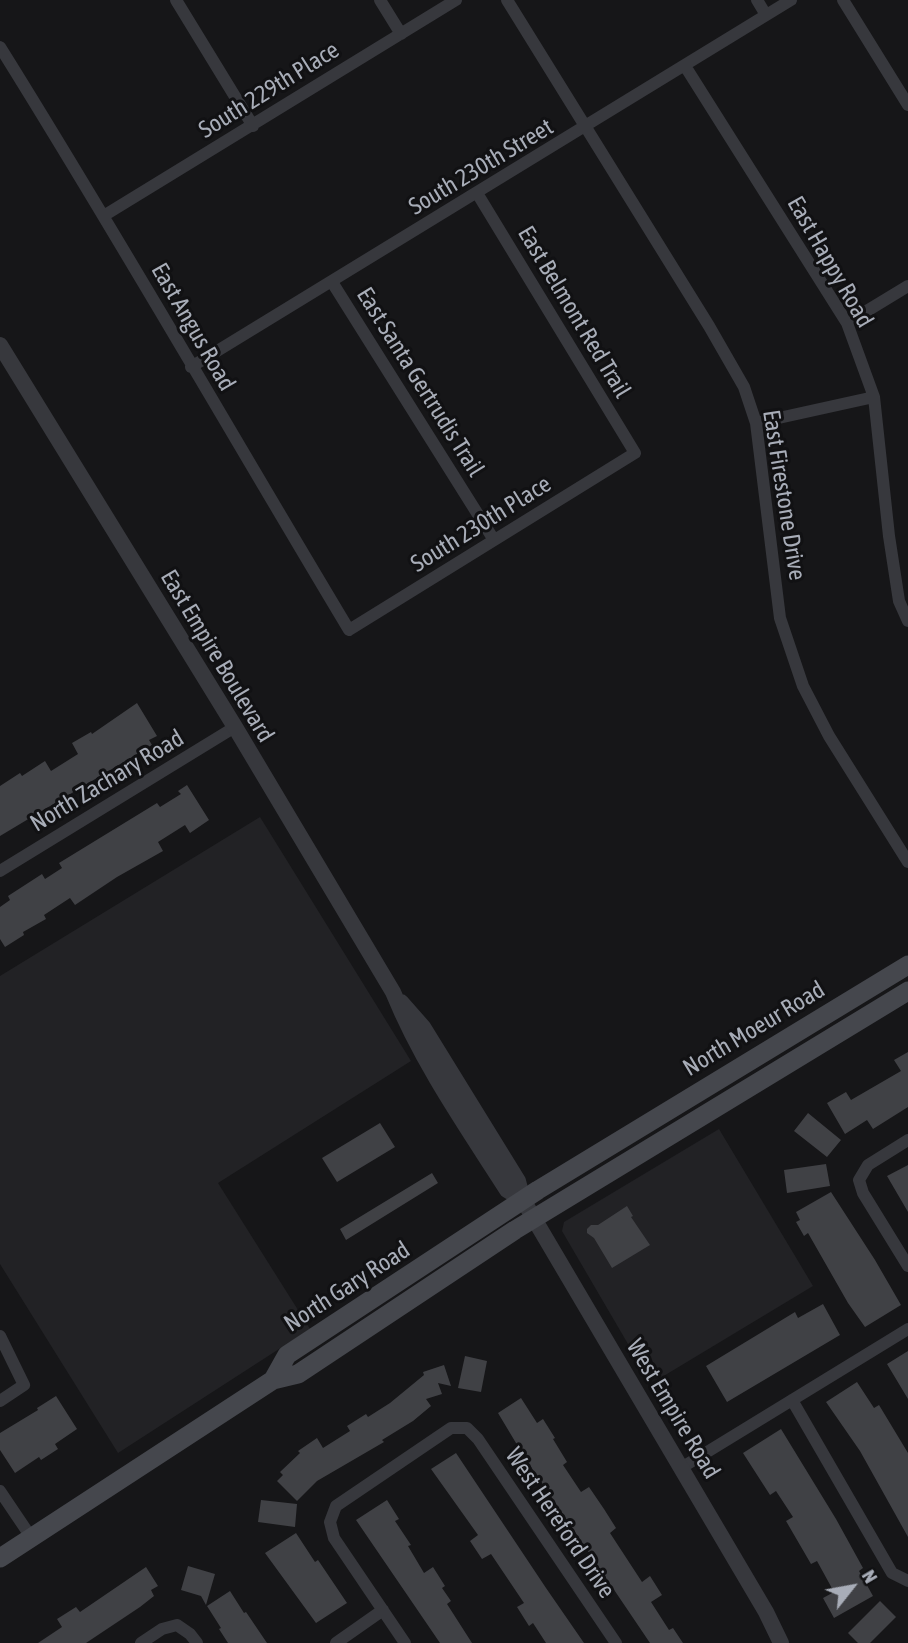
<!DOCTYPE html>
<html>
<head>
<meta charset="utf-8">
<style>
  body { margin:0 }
  #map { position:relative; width:908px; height:1643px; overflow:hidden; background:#161618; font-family:"Asap Condensed",sans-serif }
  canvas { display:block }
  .north { position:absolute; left:817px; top:1552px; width:70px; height:70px; -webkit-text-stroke:5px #111113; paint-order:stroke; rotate:59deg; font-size:19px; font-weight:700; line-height:28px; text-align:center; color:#a8adb8 }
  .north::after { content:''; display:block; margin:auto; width:24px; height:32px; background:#a8adb8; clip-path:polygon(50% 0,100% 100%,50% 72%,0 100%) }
</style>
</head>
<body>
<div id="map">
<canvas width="908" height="1643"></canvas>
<div class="north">N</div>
</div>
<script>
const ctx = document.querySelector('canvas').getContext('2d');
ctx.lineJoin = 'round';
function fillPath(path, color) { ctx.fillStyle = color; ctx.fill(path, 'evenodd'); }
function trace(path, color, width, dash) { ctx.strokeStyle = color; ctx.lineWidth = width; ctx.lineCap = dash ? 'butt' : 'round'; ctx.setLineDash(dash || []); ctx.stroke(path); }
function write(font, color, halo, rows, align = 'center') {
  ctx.font = font + ' "Asap Condensed",sans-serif'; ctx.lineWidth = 6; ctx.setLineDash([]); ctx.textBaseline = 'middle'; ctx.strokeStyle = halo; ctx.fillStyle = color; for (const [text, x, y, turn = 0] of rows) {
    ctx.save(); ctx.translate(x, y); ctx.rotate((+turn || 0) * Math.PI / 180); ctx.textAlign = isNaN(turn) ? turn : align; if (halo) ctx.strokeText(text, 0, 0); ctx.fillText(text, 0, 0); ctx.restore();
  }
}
const built = new Path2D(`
  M260,817L411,1061L218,1183L310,1329L118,1453L0,1264V976Z
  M719,1129L813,1286L657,1380L650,1369L654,1364L652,1360L636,1346L628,1344L562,1231L564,1222Z`);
const building = new Path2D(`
  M137,703L157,736L149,740L152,745L0,836V786L20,773L22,776L45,761L51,771L78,754L72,743L91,732L92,734Z
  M187,785L209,820L190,833L185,825L158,842L163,851L117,877L75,905L70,898L44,915L46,919L23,932L24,935L5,947L0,939V907L10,900L8,896L42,874L45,879L62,868L59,863L157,803L160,807L181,794L178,791Z
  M908,1052V1107L873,1129L867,1120L845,1134L827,1103L846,1092L851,1100L901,1071L894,1060Z
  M808,1113L841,1140L827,1157L794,1131Z
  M380,1123L395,1147L337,1182L322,1158Z
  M826,1164L830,1186L787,1193L784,1170Z
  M908,1165V1212L887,1176Z
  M432,1173L438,1183L346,1240L340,1229Z
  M831,1192L875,1260L901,1305L865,1327L848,1303L808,1233L804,1236L796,1222L800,1220L796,1212Z
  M627,1206L633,1216L631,1217L650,1245L612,1268L594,1238L587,1233V1229L591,1225H598Z
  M823,1304L840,1335L727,1402L706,1366L795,1312L798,1318Z
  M908,1351V1399L887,1364Z
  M465,1356L487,1361L481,1392L458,1388Z
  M444,1365L451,1386L438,1383L442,1394L426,1399L431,1406L413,1421L382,1440L384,1442L317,1481L297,1501L277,1481L283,1475L280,1472L300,1453L298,1451L317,1438L323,1448L350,1431L347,1426L366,1414L368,1417L390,1403L424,1375L423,1372Z
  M857,1382L874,1408L879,1405L908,1453V1537L860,1451L826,1402Z
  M56,1396L77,1429L55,1444L58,1449L41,1460L39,1457L15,1473L0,1450V1433L38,1410L37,1408Z
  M521,1398L537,1423L543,1419L555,1438L553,1439L567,1462L563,1465L581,1492L589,1487L604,1509L616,1528L610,1533L642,1582L650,1576L662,1595L651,1602L669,1630L673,1628L683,1643H650L525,1458L498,1413Z
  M781,1429L836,1519L863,1568L859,1571L873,1596L834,1618L823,1598L834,1592L817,1561L811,1564L786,1521L793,1517L776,1491L770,1495L743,1453Z
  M456,1453L546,1588L584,1643H546L533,1623L529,1626L517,1607L524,1603L491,1554L482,1559L470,1541L478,1535L431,1469Z
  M261,1500L297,1504L295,1527L258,1522Z
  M387,1500L399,1519L395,1521L411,1545L408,1546L424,1573L433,1567L445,1586L442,1588L451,1601L447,1604L472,1643H440L356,1520Z
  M296,1533L315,1562L318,1560L347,1603L316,1623L265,1553Z
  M188,1566L215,1574L206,1605L201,1596L181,1590Z
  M146,1567L158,1586L151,1590L154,1596L140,1607L86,1643H38L62,1627L57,1619L76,1607L80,1612Z
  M230,1591L244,1613L246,1612L267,1643H228L219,1629L221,1628L207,1606Z
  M880,1601L896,1617L870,1643H858L848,1633Z`);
const minor = new Path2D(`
  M176,0L253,126
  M380,0L401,34
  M507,0L709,326L744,387L756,423L780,618L803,686L829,736L908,862
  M757,0L766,15
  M843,0L908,105
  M0,47C120,239 232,435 349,630L635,453L477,193
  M685,66L847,323L874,397L889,536L899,601L908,621
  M105,215L456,0
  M332,282L494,540
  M847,323L908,286
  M191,367L791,0
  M756,423L874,397
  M0,871L235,727
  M908,1140L868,1165L859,1180L863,1193L908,1266
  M0,1336L24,1385L0,1401
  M792,1400L892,1573L908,1581
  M681,1468L908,1329
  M0,1491L31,1537
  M141,1643L162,1629L177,1625L190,1634L197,1643
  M336,1643L383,1610
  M405,1643L334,1538L330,1522L336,1506L451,1428H467L478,1439L616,1643`);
const tertiary = new Path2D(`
  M0,345L235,727L393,992C422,1063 466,1126 507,1190L523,1200
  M401,1002L423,1027L518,1181L523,1200L766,1612L781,1643`);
const secondary = new Path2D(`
  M273,1380L298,1374L515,1230L908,991
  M0,1558L273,1380L287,1355L538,1190L908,965`);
const streetNames = [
  ["South 229th Place",269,90,-32],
  ["South 230th Street",481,167,-31],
  ["East Happy Road",830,262,60],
  ["East Belmont Red Trail",574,312,59],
  ["East Angus Road",193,327,60],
  ["East Santa Gertrudis Trail",420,382,58],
  ["East Firestone Drive",784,495,81],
  ["South 230th Place",481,524,-32],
  ["East Empire Boulevard",217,656,59],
  ["North Zachary Road",107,781,-31],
  ["North Moeur Road",754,1029,-31],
  ["North Gary Road",347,1287,-33],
  ["West Empire Road",673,1409,59],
  ["West Hereford Drive",560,1523,56]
];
fillPath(built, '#222225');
fillPath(building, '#404145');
trace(minor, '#37383d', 12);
trace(tertiary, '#37383d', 16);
trace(secondary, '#45474d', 19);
write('24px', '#a8adb8', '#111113', streetNames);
</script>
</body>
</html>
